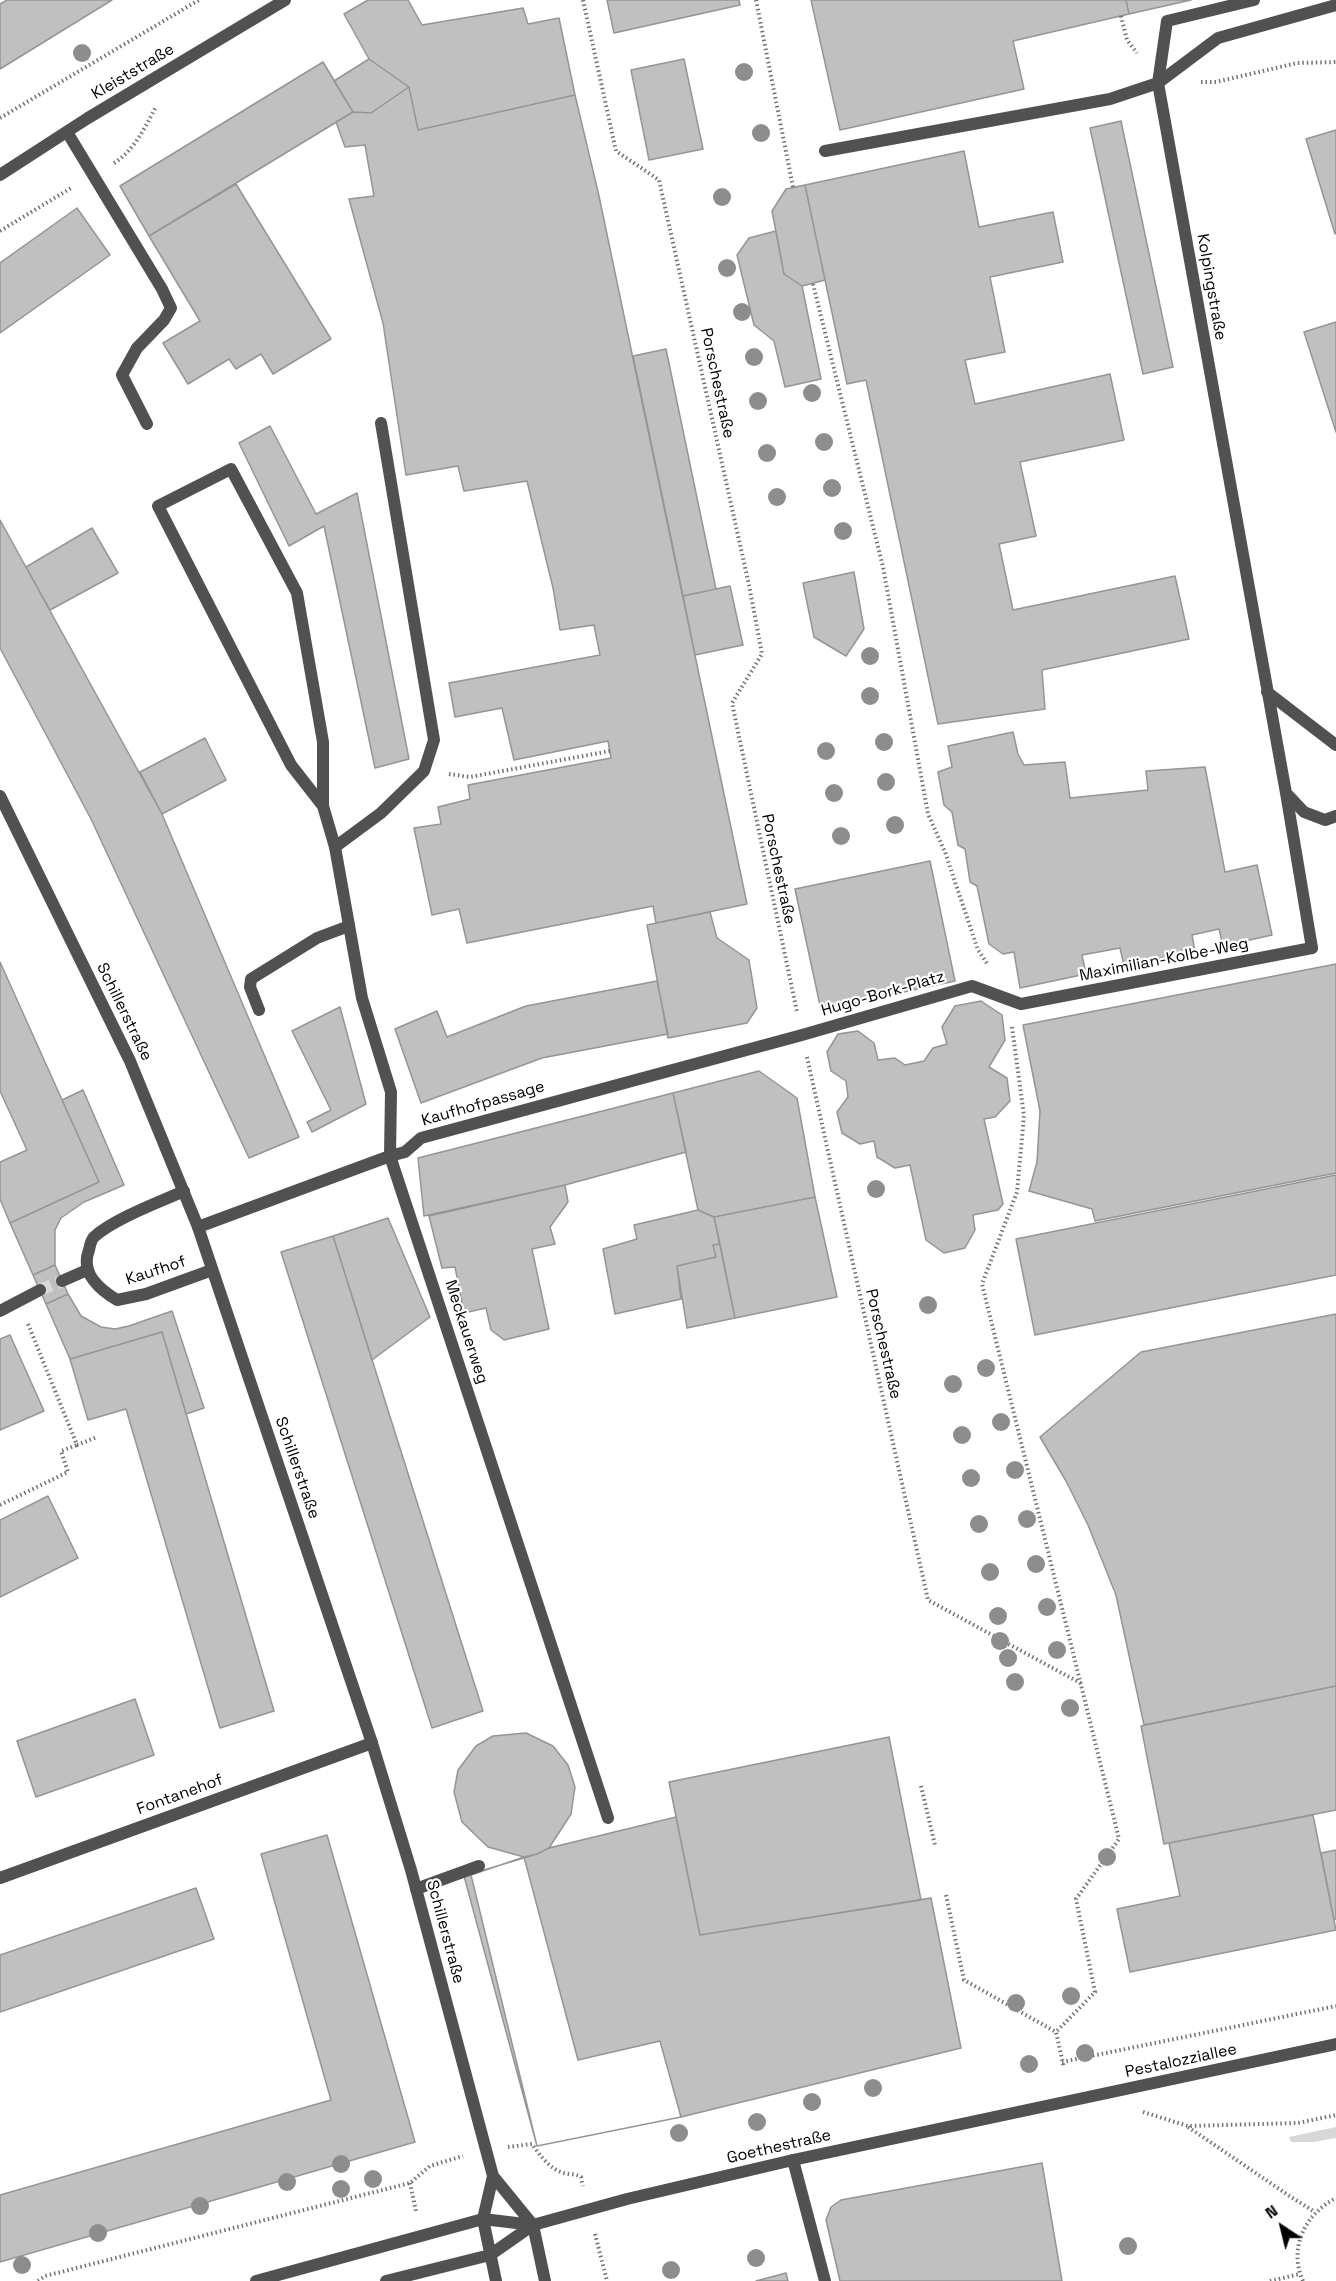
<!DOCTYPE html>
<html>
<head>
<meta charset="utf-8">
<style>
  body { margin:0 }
  #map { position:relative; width:1336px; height:2281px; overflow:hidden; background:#fff; font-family:"Space Grotesk",sans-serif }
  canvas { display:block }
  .north { position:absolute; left:1252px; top:2197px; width:60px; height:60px; -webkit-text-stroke:4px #fff; paint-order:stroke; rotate:325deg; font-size:16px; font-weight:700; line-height:24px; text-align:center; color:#000 }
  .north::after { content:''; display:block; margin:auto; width:21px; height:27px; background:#000; clip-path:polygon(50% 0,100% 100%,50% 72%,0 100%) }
</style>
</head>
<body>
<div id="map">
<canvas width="1336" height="2281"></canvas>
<div class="north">N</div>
</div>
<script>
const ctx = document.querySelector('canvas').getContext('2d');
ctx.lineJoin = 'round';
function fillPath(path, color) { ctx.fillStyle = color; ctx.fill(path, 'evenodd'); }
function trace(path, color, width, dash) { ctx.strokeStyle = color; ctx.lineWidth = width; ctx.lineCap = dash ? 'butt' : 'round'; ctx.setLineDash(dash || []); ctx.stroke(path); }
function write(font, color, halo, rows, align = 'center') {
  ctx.font = font + ' "Space Grotesk",sans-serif'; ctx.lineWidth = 4.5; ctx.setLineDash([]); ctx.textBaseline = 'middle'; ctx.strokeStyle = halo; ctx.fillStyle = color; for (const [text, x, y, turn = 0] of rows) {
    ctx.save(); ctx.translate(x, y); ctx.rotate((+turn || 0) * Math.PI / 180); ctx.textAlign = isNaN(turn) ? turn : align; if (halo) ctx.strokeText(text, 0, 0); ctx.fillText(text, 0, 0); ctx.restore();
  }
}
const green = new Path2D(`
  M1336,2127V2138L1314,2142H1291L1289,2137Z`);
const building = new Path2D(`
  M7,0H112L0,69V4Z
  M368,0H408L422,25L523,8L528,24L559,18L575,95L418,130L409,87L369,59L344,14Z
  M607,0H739L740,5L614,33Z
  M811,0H1126L1129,14L1013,41L1024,89L840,130Z
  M1126,0H1191L1129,14Z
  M369,59L409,87L371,113L353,112L334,81Z
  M684,59L703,149L649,160L631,70Z
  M323,62L353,112L149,236L120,186Z
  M409,87L418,130L575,95L599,196L747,904L656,923L653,906L467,943L459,909L432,915L414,828L441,824L438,807L470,799L468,785L611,758L608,741L514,760L502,708L455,717L449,683L600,655L594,625L560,630L553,588L527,481L464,491L458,466L406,475L383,323L349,199L374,196L365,145L345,147L336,122L353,112L371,113Z
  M1121,121L1173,367L1143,374L1090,128Z
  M1336,130V233L1335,234L1306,139Z
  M964,151L979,227L1053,212L1063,262L990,277L1005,352L965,360L975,404L1110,374L1124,440L1020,462L1036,536L999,544L1013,610L1175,576L1189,639L1042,670L1045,709L938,724L866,380L847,384L805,185Z
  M236,184L331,339L273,374L261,354L236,369L229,359L188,384L163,343L200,321L149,236Z
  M805,185L825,280L802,286L784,274L772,211L786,189Z
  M77,208L110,255L0,333V263Z
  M776,231L784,274L802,286L821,379L785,387L774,341L754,325L737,255L749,238Z
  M1336,322V432L1304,332Z
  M666,349L716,589L683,596L633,356Z
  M270,426L316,514L357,493L409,759L375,768L324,526L289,546L239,443Z
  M0,520L162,814L299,1137L249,1158L91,819L0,648Z
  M92,528L118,573L50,610L26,567Z
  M854,572L864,629L846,656L814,637L803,583Z
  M730,586L743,645L695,655L683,596Z
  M1013,732L1018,754L1024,765L1065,762L1070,798L1148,790L1146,771L1205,767L1225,872L1257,865L1272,935L1223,946L1219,929L1192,935L1195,951L1124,966L1120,948L1082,955L1086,974L1020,988L1014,952L1003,954L989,944L977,886L970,882L965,849L958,845L952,812L944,805L938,772L952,767L948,746Z
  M205,738L226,780L162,814L140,772Z
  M930,861L955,981L821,1010L795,889Z
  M710,912L717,938L749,960L757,1008L747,1023L668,1038L647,925Z
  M0,962L99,1182L10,1223L0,1199V1162L27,1150L0,1091Z
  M1336,964V1173L1095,1221L1092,1209L1029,1191L1037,1162L1040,1111L1023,1025Z
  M657,981L668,1034L542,1058L421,1103L395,1029L437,1011L447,1037L526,1006Z
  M981,1001L1002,1015L1005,1040L989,1067L1007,1078L1010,1101L995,1117L984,1119L1003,1204L998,1210L973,1215L975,1230L965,1248L944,1253L926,1240L910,1165L895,1168L877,1157L874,1141L860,1144L842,1133L837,1112L848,1097L846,1081L831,1071L827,1052L838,1034L858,1031L874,1043L878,1060L895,1058L905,1065L924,1061L933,1048L947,1044L942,1027L955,1006Z
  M340,1007L366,1104L312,1132L307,1122L331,1110L292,1031Z
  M759,1071L797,1098L815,1197L714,1217L698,1210L673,1093Z
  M83,1090L124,1185L84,1202L61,1218L55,1230V1265L33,1275L10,1223L99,1182L62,1100Z
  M673,1093L686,1152L565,1185L424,1216L418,1158Z
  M1336,1175V1275L1035,1335L1016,1239Z
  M565,1185L568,1202L550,1227L555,1244L532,1249L549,1329L504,1340L491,1330L486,1308L464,1313L455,1267L442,1268L429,1216Z
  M815,1197L837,1297L735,1318L714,1217Z
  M698,1210L714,1217L720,1244L713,1245L716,1257L677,1266L681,1299L615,1314L603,1249L637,1239L634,1225Z
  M388,1218L430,1317L372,1360L333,1236Z
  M333,1236L483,1711L432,1728L281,1252Z
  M720,1244L735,1318L687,1328L677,1266L716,1257L713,1245Z
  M55,1265L68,1294L46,1304L33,1275Z
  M68,1294L81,1316L101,1327L115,1329L129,1326L172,1311L204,1408L186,1414L162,1332L70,1359L46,1304Z
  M1336,1314V1686L1144,1725L1116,1595L1088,1525L1066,1481L1040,1437L1141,1352Z
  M162,1332L274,1711L220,1728L126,1409L88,1420L70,1359Z
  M10,1335L44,1411L0,1430V1339Z
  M48,1496L78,1558L0,1597V1520Z
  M1336,1686V1810L1164,1844L1141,1726Z
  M135,1699L154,1755L36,1797L17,1741Z
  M526,1733L553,1746L568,1765L575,1787L571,1814L549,1848L537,1854L524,1857L488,1847L462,1822L454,1792L458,1770L476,1746L493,1736Z
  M889,1737L921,1900L700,1935L669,1782Z
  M1313,1815L1336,1930L1130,1972L1117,1909L1180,1896L1169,1843Z
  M676,1817L700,1935L931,1898L961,2048L681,2117L537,2146L464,1876L537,1854L549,1848Z
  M327,1835L415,2142L0,2262V2195L331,2100L261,1854Z
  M1336,1850V1919L1334,1920L1321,1853Z
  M524,1857L578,2060L660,2041L681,2117L537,2146L471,1875Z
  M196,1888L214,1939L0,2012V1955Z
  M1042,2163L1062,2281H840L826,2220L831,2207L841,2200Z
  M786,2273L788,2281H756Z`);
const minorTunnel = new Path2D(`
  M40,1290L62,1281`);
const path = new Path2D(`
  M583,0L616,151L659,180L749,585L762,654L732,703L797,1012
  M756,0L793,187
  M1121,16L1127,40L1137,53
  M1201,82H1216L1297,63L1336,62
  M0,118L199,0
  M114,163C134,151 145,127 156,107
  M0,231L71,188
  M813,284L883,567L928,814L945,852L978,950L988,965
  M449,774L470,777L610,751
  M1012,1027L1024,1116L1017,1192L982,1284L1119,1839L1076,1899L1095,1992L1056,2032
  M807,1057L928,1600L1082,1684
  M28,1324L77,1445L97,1437
  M0,1505L68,1472L61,1451L77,1445
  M921,1786L935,1845
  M946,1895L964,1980L1056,2032L1064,2068
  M1062,2062L1336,2006
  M1143,2112L1188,2126L1298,2123L1336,2115
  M1188,2127L1291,2197L1315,2212
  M508,2147L532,2144C539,2154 549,2168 561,2172C568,2175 574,2173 581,2177L583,2186
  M410,2183L416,2211
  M595,2234L607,2281
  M38,2281L45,2276L410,2183L430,2166L463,2156
  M1270,2281L1300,2274
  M1303,2281C1288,2248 1305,2214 1336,2198`);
const service = new Path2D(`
  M1254,0L1167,21L1158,83L1286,793L1312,948
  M67,132L162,289L171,308L164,320L137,348L122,375L147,424
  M825,151L1110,99L1158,83
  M1267,692L1336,745
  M1287,794L1304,812L1325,820L1336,816
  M323,806L291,765L158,506L231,469L297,593L323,742V806L335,847L381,813L424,771L434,740L381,423
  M259,1010L250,987L251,979L317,938L349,926
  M184,1191C160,1202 113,1219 94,1237C91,1240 90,1245 89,1250C80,1273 99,1289 117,1300L146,1294L212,1270
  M416,1889L479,1866
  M793,2160L825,2281`);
const pedestrian = new Path2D(`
  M390,1156L405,1152L421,1138L802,1035L972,986L1021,1004L1312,948`);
const minor = new Path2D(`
  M1158,83L1218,38L1336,5
  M0,175L88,118L285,0
  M335,847L362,998L391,1092L390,1156L608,1818
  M198,1227L390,1156
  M62,1281L87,1270
  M0,1311L40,1290
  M0,1878L372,1743`);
const tertiary = new Path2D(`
  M0,796L130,1061L198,1227L372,1743L411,1870L493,2176L533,2225L545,2281
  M493,2176L483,2219L496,2281
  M256,2281L483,2219L533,2225
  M386,2281L490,2255L533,2225L627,2199L793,2160L1336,2044`);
const trees = [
  [82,53],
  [744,72],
  [761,133],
  [722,197],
  [727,268],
  [742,312],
  [754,357],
  [812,393],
  [758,401],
  [824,442],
  [767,453],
  [832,488],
  [777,497],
  [843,531],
  [870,656],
  [870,696],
  [884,742],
  [826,751],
  [886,782],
  [834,793],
  [895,825],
  [841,836],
  [876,1189],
  [928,1305],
  [986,1368],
  [953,1384],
  [1001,1422],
  [962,1435],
  [1015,1470],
  [971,1478],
  [1027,1519],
  [979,1524],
  [1036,1564],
  [990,1572],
  [1047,1607],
  [998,1616],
  [1000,1641],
  [1057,1650],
  [1008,1658],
  [1015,1682],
  [1070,1708],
  [1107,1857],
  [1071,1996],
  [1016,2003],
  [1085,2053],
  [1029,2064],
  [873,2088],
  [812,2102],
  [757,2122],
  [679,2133],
  [341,2164],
  [373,2179],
  [287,2182],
  [341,2189],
  [200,2206],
  [98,2233],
  [1128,2246],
  [756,2258],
  [22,2265],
  [671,2270]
];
const streetNames = [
  ["Kleiststraße",133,72,-31],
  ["Kolpingstraße",1211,287,80],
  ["Porschestraße",717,383,78],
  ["Porschestraße",778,869,78],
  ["Maximilian-Kolbe-Weg",1164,960,-11],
  ["Hugo-Bork-Platz",883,994,-16],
  ["Schillerstraße",124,1012,64],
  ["Kaufhofpassage",483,1104,-16],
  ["Kaufhof",156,1271,-18],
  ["Meckauerweg",466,1332,72],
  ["Porschestraße",883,1344,77],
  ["Schillerstraße",297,1468,71],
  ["Fontanehof",180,1795,-20],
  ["Schillerstraße",445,1932,75],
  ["Pestalozziallee",1181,2061,-12],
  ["Goethestraße",779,2147,-13]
];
fillPath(green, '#d8d8d8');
fillPath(building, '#c0c0c0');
trace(building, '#959595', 1.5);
trace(minorTunnel, '#d9d9d9', 12, [12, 6]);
trace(path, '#737373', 4, [1.5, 3]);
trace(service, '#515151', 12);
trace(pedestrian, '#515151', 12);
trace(minor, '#515151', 12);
trace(tertiary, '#515151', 12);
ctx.fillStyle = '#8d8d8d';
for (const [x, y] of trees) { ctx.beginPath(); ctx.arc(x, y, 9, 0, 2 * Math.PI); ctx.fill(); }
write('16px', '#000', '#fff', streetNames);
</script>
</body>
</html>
